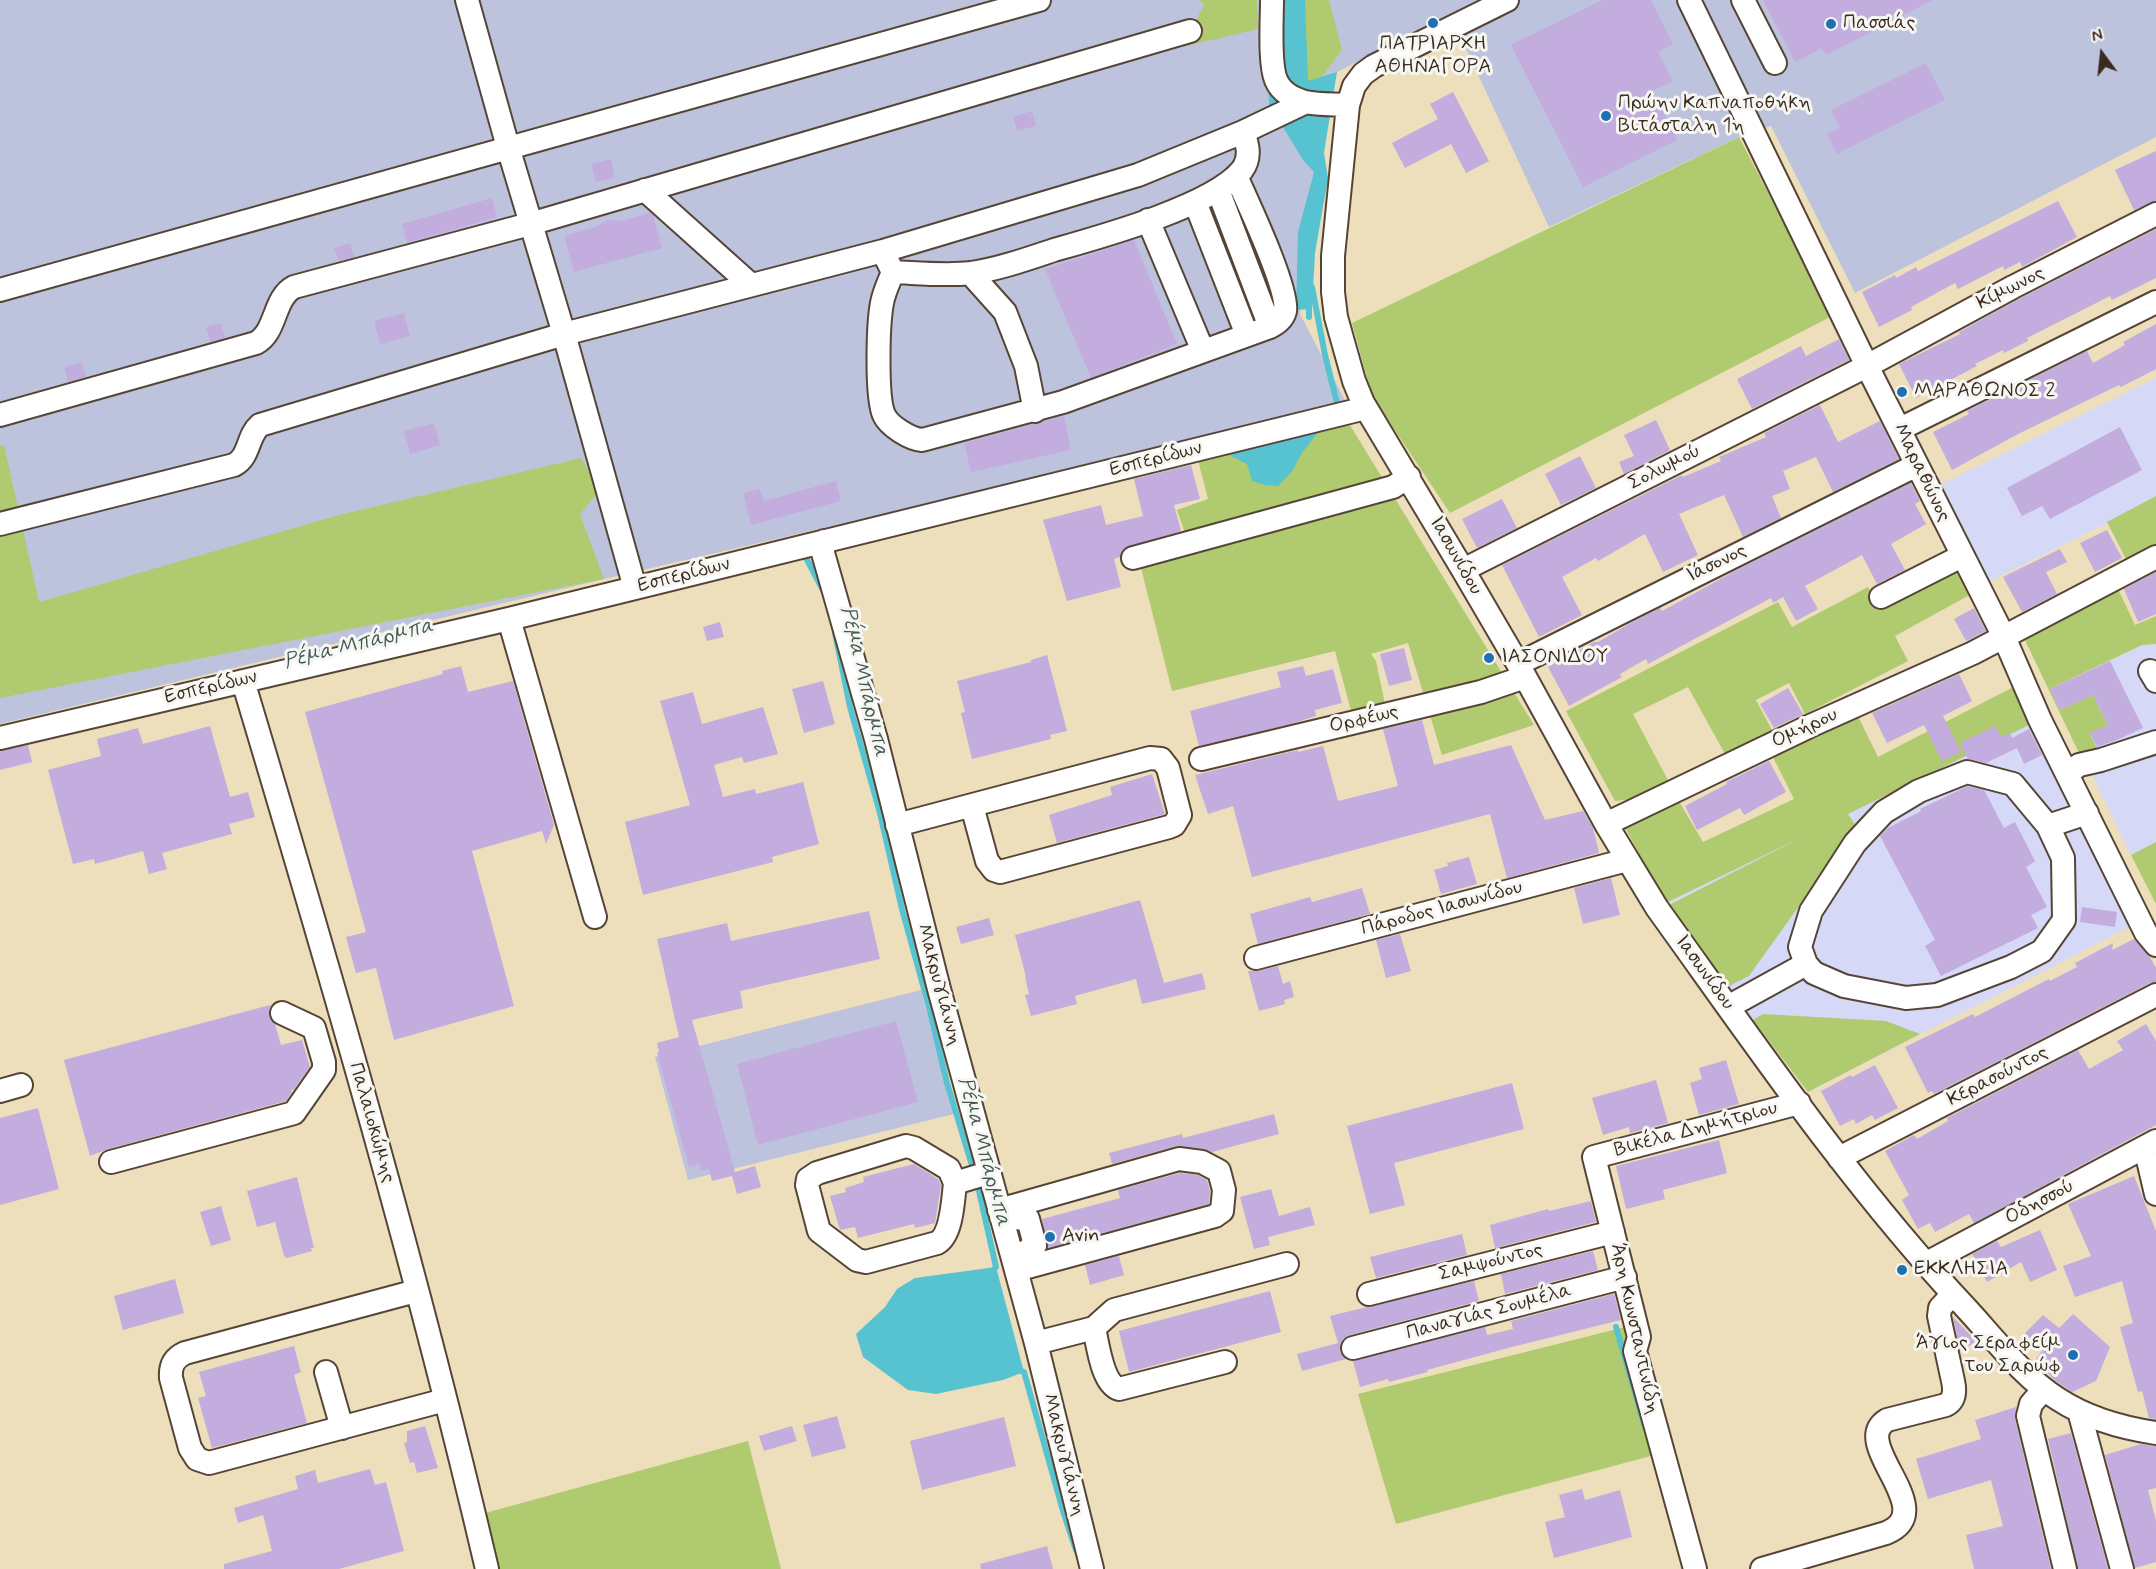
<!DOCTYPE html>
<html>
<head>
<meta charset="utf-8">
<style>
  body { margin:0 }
  #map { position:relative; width:2156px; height:1569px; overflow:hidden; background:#eddebc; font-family:Mynerve,sans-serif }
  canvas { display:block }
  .north { position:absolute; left:2072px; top:24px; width:60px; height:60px; -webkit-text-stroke:4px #f6f6f2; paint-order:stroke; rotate:345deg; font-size:16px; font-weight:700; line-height:24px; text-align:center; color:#3b2a1e }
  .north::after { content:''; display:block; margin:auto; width:21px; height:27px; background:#3b2a1e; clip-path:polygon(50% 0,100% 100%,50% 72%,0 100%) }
</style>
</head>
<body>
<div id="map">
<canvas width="2156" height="1569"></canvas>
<div class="north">N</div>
</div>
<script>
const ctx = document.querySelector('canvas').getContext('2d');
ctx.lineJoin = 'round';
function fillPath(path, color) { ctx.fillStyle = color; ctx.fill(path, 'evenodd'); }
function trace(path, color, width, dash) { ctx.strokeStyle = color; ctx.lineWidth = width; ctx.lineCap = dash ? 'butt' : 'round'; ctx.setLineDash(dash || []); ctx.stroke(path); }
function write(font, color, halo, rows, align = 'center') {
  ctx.font = font + ' Mynerve,sans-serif'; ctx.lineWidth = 6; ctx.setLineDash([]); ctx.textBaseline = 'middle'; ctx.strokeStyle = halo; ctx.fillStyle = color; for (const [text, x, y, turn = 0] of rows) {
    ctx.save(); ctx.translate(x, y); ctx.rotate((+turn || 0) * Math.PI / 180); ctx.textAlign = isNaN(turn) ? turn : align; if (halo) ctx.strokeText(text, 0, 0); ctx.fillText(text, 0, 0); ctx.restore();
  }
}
const built = new Path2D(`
  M2156,378V499L1978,587L1930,490Z
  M2156,644V842L2131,855L2050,689L2143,645Z
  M2041,719L2143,920L1808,1092L1666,903Z`);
const industrial = new Path2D(`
  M0,0H1481L1331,75L1300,314L1348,406L604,579L0,724Z
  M1490,0H2156V137L1855,293L1771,126L1739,137L1549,227L1460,36L1487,23L1479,5Z
  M921,990L954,1114L688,1180L655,1057Z`);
const green = new Path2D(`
  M1199,0H1257L1258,29L1182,47L1204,5Z
  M1288,0H1329L1342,50L1319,81L1304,83Z
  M1739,137L1832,316L1450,513L1372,396L1352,323Z
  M1348,422L1534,725L1442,755L1408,643L1371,654L1376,661L1387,714L1354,722L1335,651L1172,691L1138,556L1189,544L1177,510L1208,499L1198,460Z
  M4,445L39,602L339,515L581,458L600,490L580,514L604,579L0,698V446Z
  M2156,496V549L2128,563L2107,522Z
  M1960,563L1975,592L1895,636L1908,661L1805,714L1789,683L1756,700L1773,732L1725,754L1688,687L1633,714L1671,786L1634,799L1615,801L1566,711L1778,602L1792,627L1868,587L1877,603Z
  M2118,589L2135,625L2156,616V644L2142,645L2050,689L2060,710L2093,695L2108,725L2090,734L2098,750L2079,753L2024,638Z
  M2023,682L2041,719L1848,814L1856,826L1749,976L1729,986L1669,905L1804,836L1666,903L1622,822L1677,798L1703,842L1794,799L1771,753L1856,712L1878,757Z
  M2156,842V904L2131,855Z
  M1763,1014L1886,1021L1920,1034L1808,1092L1753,1020Z
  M1629,1326L1662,1453L1396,1524L1358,1394Z
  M748,1441L781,1569H492L478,1515Z`);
const water = new Path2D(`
  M1266,0H1305L1308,81L1337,72L1324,153L1328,178L1315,253L1312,309L1296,310L1298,232L1314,172L1303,160L1269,104Z
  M1328,420L1301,454L1293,470L1278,486L1265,485L1252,481L1247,464L1231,456L1230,434Z
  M996,1267L1024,1372L1003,1380L936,1394L908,1390L863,1357L856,1334L885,1307L897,1289L915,1278Z`);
const stream = new Path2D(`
  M1312,287L1325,355L1339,411
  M1309,301V317
  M803,552L824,592
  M835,633L850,707L880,813L902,909L929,1007L947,1083L974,1172
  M977,1182L996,1267L991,1272
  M1616,1327L1644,1424
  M1016,1369L1024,1372L1063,1511L1076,1550`);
const building = new Path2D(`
  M1602,0H1651L1673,44L1658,52L1673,81L1652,91L1677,140L1583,187L1511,45Z
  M1763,0H1933L1826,55L1822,48L1795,62Z
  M1926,63L1945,100L1837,154L1827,134L1840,128L1831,110Z
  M1453,92L1489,161L1466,173L1451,144L1405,168L1392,143L1438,119L1430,104Z
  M1032,111L1036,126L1017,131L1013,117Z
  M2156,151V201L2134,210L2115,170Z
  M611,159L615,178L596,182L591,164Z
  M492,198L497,217L407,243L402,224Z
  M2058,201L2077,237L2022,267L2020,262L2004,270L2003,266L1958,289L1955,283L1911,307L1912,310L1879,327L1862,292L1895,275L1896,278L1916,267L1918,271Z
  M650,213L653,215L662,248L574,272L564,236L596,227L607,220L621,221Z
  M2156,229V278L2112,300L2110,296L2027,338L2028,341L2004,353L2003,350L1975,364L1977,366L1916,398L1899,364L1960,334L1959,332L2019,299Z
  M1134,240L1177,344L1091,378L1045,269Z
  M350,243L354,257L339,261L334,248Z
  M404,313L410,336L380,344L374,321Z
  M221,323L225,338L210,342L206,327Z
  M2156,324V369L2121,387L2119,385L2018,434L1952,470L1933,432L1969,414L1967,411L2087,351L2093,363L2125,345L2123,342Z
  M1839,339L1849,360L1752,409L1737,379L1801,346L1806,356Z
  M82,362L86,377L68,382L64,367Z
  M1820,405L1838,442L1880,421L1899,459L1833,492L1816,457L1783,471L1790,489L1772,496L1781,518L1743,537L1724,495L1679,514L1698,555L1663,572L1645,534L1598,561L1596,558L1562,577L1582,615L1539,637L1502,565L1682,475L1683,477L1721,461L1719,457L1766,437L1764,433Z
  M1064,416L1071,450L971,472L964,443Z
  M1656,420L1670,450L1624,474L1619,462L1634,456L1624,435Z
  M434,423L440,445L410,454L404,431Z
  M2120,427L2142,470L2050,519L2042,506L2022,516L2007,488Z
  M1580,456L1596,488L1561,505L1545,474Z
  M1191,465L1200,499L1174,505L1181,531L1124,548L1120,557L1114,559L1121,587L1067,601L1043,520L1101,505L1106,525L1143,516L1134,479Z
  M836,481L841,501L751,525L743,493L760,489L764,501Z
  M1911,483L1920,501L1915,504L1926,524L1891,544L1905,570L1877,584L1862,555L1805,586L1818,609L1796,621L1783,597L1773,603L1771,598L1648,664L1646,659L1620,674L1622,677L1569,706L1548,667L1594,642H1598L1629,624L1660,608L1662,611L1735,571Z
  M1502,499L1517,528L1477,548L1462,519Z
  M2107,530L2122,558L2095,572L2080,543Z
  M2060,549L2067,562L2046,572L2057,594L2022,612L2003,577Z
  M2156,572V614L2138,622L2124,589Z
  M1974,608L1986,631L1966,641L1954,619Z
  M720,622L724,637L707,641L703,627Z
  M1404,648L1412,680L1389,686L1380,654Z
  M1047,655L1067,731L1050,735L1051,739L972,759L961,713L965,712L957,681L1031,662V660Z
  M2110,661L2143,728L2117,740L2097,747L2090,733L2108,725L2093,695L2060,710L2050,689Z
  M461,666L468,692L513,681L554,825L546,844L542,831L472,851L514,1006L394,1040L376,968L356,973L346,937L366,932L305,712L443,674L442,671Z
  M1303,666L1306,676L1333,669L1342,703L1315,710L1316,716L1291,724L1199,746L1190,711L1281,687L1277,672Z
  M1959,674L1972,701L1943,716L1961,752L1942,761L1924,725L1887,743L1872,713Z
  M823,681L835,724L804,733L792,689Z
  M1788,688L1803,714L1774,728L1760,704Z
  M693,692L702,724L763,707L778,754L744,763L742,757L714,765L723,797L755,789L756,794L803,782L819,844L772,857L773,862L643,895L625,822L690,805L660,701Z
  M1422,720L1434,765L1511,745L1545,820L1583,811L1593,828L1599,853L1507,878L1490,814L1252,877L1233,806L1208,814L1195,775L1298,750V752L1323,746L1338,801L1398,786L1383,729Z
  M210,726L230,797L248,792L255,817L229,824L232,834L162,853L167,869L149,874L143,851L95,864L94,859L73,864L48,770L101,756L97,739L138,728L143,744Z
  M1995,726L2001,737L2010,733L2012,738L2029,729L2042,755L2024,764L2017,748L1986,763L1968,759L1960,743Z
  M28,745L32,762L0,770V751Z
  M1769,761L1786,792L1744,815L1740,808L1697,830L1685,806L1727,784L1726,782Z
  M1152,774L1165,814L1057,843L1049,815L1112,795L1110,787Z
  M1968,786L1984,790L2004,828L2015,822L2035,861L2026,867L2047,907L2031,915L2038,928L1941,976L1925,946L1935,940L1880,836L1888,828L1921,811L1920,809Z
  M1469,857L1477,884L1441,894L1434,870L1448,866L1447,863Z
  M1611,878L1620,915L1583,924L1574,888Z
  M1362,888L1370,914L1258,944L1250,914L1310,897L1312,902Z
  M1140,900L1164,983L1202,973L1206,989L1142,1004L1136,979L1075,996L1077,1004L1031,1016L1025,995L1029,994L1025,977H1026L1015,935Z
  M2082,907L2117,912L2115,927L2080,922Z
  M869,911L880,959L740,991L743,1008L692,1020L735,1172L755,1166L761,1187L737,1194L732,1176L712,1181L709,1169L701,1171L699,1164L689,1167L657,1053L659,1052L657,1043L679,1037L657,939L727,923L731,941Z
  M989,918L994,935L961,944L956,927Z
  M1400,934L1411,971L1386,978L1376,940Z
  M2134,939L2150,957L2156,968V982L2150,983L1934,1094L1932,1091L1928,1093L1905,1047L1973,1014L1975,1017L2049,979L2050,981L2077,967L2075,963L2113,943L2112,950Z
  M1278,966L1283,984L1290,981L1294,997L1284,1000L1285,1004L1259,1011L1248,971H1259Z
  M270,1005L269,1015L275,1024L281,1045L302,1040L310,1067L294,1089L291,1090L292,1092L286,1101L108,1149L90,1156L64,1060Z
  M896,1021L918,1102L758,1145L737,1064Z
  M2146,1024L2156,1041V1125L1974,1223L1969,1214L1935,1232L1930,1223L1918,1229L1902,1200L1909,1195L1885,1151L1914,1135L1917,1139L1948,1121L1947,1118L2078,1050L2089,1069L2123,1050L2117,1041Z
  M1726,1060L1739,1104L1699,1115L1690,1083L1702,1079L1699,1068Z
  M1875,1065L1898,1108L1875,1120L1872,1115L1856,1124L1854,1119L1840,1126L1821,1091L1851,1075L1852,1077Z
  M1656,1080L1668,1123L1630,1133L1629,1127L1603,1135L1592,1098Z
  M1512,1083L1524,1129L1394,1163L1405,1205L1370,1214L1347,1126Z
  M38,1108L59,1189L0,1205V1118Z
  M1274,1114L1279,1134L1212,1152L1204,1149L1176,1146L1112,1164L1109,1153L1182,1134L1183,1138Z
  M1719,1140L1727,1173L1663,1190L1665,1199L1626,1209L1616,1166Z
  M914,1164L938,1179L941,1185L935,1223L915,1228L914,1224L858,1238L855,1227L840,1230L830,1196L846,1192L845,1188L864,1182L863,1177Z
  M1180,1173L1198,1175L1207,1180L1210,1191L1209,1204L1048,1248L1042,1219L1120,1198L1118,1190Z
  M2134,1176L2156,1231V1419L2149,1418L2142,1391L2138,1392L2120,1327L2133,1323L2122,1281L2075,1297L2063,1266L2091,1256L2068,1204Z
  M297,1177L314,1248H311L312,1251L287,1258L284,1256L275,1222L257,1227L247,1191Z
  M1271,1189L1279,1216L1310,1207L1315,1225L1268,1237L1270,1245L1254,1249L1240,1197Z
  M1591,1201L1596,1222L1495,1248L1490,1225L1548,1209L1549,1211Z
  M221,1206L231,1240L211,1246L200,1212Z
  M2040,1230L2057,1270L2030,1282L2021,1262L1987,1282L1972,1254L1997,1241L2001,1247Z
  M1462,1234L1467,1255L1376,1278L1370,1257Z
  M1593,1251L1598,1270L1505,1294L1501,1274Z
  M1119,1256L1124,1275L1090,1285L1085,1265Z
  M175,1279L184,1313L123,1330L114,1296Z
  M1474,1281L1479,1301L1350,1335L1343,1339L1340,1345V1352L1346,1359L1302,1371L1297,1354L1338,1343L1330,1316Z
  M1270,1291L1281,1332L1129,1372L1119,1331Z
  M1614,1294L1621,1320L1512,1347L1427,1370L1428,1372L1389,1382L1388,1379L1360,1387L1353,1361L1485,1327L1487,1335L1513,1329L1511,1321Z
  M2073,1314L2110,1347L2096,1381L2072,1392L2053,1379L2036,1359L2042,1351L2025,1333L2043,1315L2059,1328Z
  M1953,1317L1977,1342L1960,1350Z
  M294,1346L301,1372L294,1375L307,1423L212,1448L198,1398L206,1396L199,1372Z
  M2016,1407L2015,1419L2051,1569H1974L1966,1535L2003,1526L1991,1480L1928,1499L1916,1459L1981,1439L1975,1420Z
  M837,1416L846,1448L812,1457L803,1425Z
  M1004,1417L1016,1466L922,1490L910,1441Z
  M425,1426L438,1468L417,1473L414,1462L410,1463L404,1443L407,1442V1431Z
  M792,1426L797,1441L764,1451L759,1436Z
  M2071,1433L2108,1569H2078L2048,1439Z
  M2141,1444L2156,1446V1488L2148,1490L2156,1521V1562L2135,1568L2105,1455Z
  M370,1469L375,1485L386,1482L404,1551L339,1569H224V1564L272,1551L263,1515L238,1523L234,1508L298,1489L295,1476L315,1470L318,1483Z
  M1582,1489L1585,1500L1620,1490L1632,1537L1554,1558L1545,1522L1565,1517L1559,1495Z
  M1047,1546L1053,1569H981L980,1564Z`);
const minor = new Path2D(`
  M1272,0C1272,20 1269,63 1276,80C1281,92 1294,99 1305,102C1319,105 1334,104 1348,105
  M1507,0L1374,66L1363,74L1354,86L1348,105L1333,256V292L1336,317L1354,381L1363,403L1463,570L1518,664L1606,824L1657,908C1755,1044 1850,1184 1965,1307C1993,1337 2023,1377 2058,1399C2087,1418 2122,1428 2156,1433
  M1689,0L1867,366L2004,637L2040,720L2146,933L2156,945
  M1743,0L1775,63
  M645,190L751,285
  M1218,190L1270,327
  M1195,202L1247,335
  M1148,220L1203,351
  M887,260L893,272C918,273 946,276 971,273C999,269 1027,259 1054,250C1100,237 1213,206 1242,170C1251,158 1248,145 1243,132
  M893,272C889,282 884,292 882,303C878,324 876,397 884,415C889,426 910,439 922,440L1063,402L1270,327C1277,323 1283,319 1285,311C1289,289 1247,201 1236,176
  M970,273L1005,312L1026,366L1035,411
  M0,290L1039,0
  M0,415L256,343C277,332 273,298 294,287L530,224L1190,31
  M1900,429L2156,302
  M0,524L234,465C250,457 247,436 260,425L564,334L508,147L467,0
  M824,541L821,546L876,739L939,989L1036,1343L1092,1569
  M1133,558L1393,487L1409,477
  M1463,570L1867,366L2013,287L2156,214
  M635,588L564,334L883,251L1138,175L1243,132L1306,102
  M1881,597L1962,556
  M509,619L595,917
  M1518,664L1917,465
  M2150,671L2156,681
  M243,681C331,975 417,1270 487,1569
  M0,738L509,619L1366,408
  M1201,759L1481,692L1525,677
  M1967,772L2013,784L2048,826L2063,858L2064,920L2042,951L2011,967L1937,995L1906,998L1844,986L1814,973L1806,964L1800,947L1811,911L1855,843L1884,812L1919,791Z
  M2067,774L2079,765L2101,760L2156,742
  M1606,824L1810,726L1973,653L2156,557
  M897,825L1150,758L1161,759L1168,768L1180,815L1174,825L1169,827L1000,872L994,870L987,861L972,806
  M2048,826L2087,813
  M1256,958L1627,860
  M1728,1007L1806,964
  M0,1091L21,1085
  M2145,1147L2156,1194
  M1839,1158L2156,995
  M111,1162L294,1113L324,1070V1062L314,1028L282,1013
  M955,1183C953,1200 952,1235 937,1243L866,1262L857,1260L819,1231L807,1185L808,1179L817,1173L906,1146L914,1148L949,1169L955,1183L988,1173
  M999,1210L1179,1159L1202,1162L1219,1171L1224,1190L1222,1211L1215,1216L1017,1270
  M1001,1217L1028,1219L1035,1245L1024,1253
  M1925,1264L2156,1141
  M416,1291L185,1353C174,1358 170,1366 171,1378L190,1448L197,1459L209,1463L445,1400
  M1369,1294L1613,1232
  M1036,1343L1094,1328
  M1353,1348L1625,1277
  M1225,1362L1119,1389C1102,1383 1098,1345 1094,1328L1114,1310L1287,1264
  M326,1372L342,1428
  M2044,1389L2031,1404L2028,1416L2065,1569
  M2079,1411L2122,1569
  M1695,1569L1635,1351L1639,1337L1594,1157L1799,1103
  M1762,1569L1886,1533C1942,1510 1848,1444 1887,1420L1946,1405C1955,1400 1955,1390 1953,1381L1939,1316L1940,1308L1953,1294`);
const markers = [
  [1433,23,6,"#1f6fb2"],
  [1831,24,6,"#1f6fb2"],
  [1606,116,6,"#1f6fb2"],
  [1902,392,6,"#1f6fb2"],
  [1489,658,6,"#1f6fb2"],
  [1050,1237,6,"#1f6fb2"],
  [1902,1270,6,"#1f6fb2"],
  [2073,1355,6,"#1f6fb2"]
];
const poiNames = [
  ["Πασσιάς",1843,24],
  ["ΠΑΤΡΙΑΡΧΗ",1433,45,"center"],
  ["ΑΘΗΝΑΓΟΡΑ",1433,68,"center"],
  ["Πρώην Καπναποθήκη",1618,104],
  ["Βιτάσταλη 1η",1618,127],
  ["ΜΑΡΑΘΩΝΟΣ 2",1914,392],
  ["ΙΑΣΟΝΙΔΟΥ",1501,658],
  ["Avin",1062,1237],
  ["ΕΚΚΛΗΣΙΑ",1914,1270],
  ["Άγιος Σεραφείμ",2061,1344,"right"],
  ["του Σαρώφ",2061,1367,"right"]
];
const streetNames = [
  ["Κίμωνος",2011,289,-27],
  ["Εσπερίδων",1156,460,-14],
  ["Σολωμού",1665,468,-27],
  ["Μαραθώνος",1921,473,64],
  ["Ιασωνίδου",1455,556,60],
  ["Ιάσονος",1717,564,-26],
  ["Εσπερίδων",684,576,-14],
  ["Εσπερίδων",211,688,-13],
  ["Ορφέως",1364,720,-13],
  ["Ομήρου",1805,729,-25],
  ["Πάροδος Ιασωνίδου",1442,909,-15],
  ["Ιασωνίδου",1704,973,54],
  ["Μακρυγιάννη",938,985,75],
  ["Κερασούντος",1998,1077,-27],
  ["Παλαιοκώμης",371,1123,74],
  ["Βικέλα Δημήτριου",1696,1130,-15],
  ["Οδησσού",2040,1203,-28],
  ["Σαμψούντος",1491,1263,-14],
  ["Παναγιάς Σουμέλα",1489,1313,-15],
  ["Άρη Κωνσταντινίδη",1634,1329,78],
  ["Μακρυγιάννη",1063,1455,76]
];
const waterNames = [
  ["Ρέμα Μπάρμπα",359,645,-14],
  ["Ρέμα Μπάρμπα",863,682,77],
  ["Ρέμα Μπάρμπα",983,1152,75]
];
fillPath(built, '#d6d8f8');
fillPath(industrial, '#bec3dd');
fillPath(green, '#b0ca6f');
fillPath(water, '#57c3d0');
trace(stream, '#57c3d0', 6);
fillPath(building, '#c3addf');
trace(minor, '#564536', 26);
trace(minor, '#fff', 22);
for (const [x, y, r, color] of markers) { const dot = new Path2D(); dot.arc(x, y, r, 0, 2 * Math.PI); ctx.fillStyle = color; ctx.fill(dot); trace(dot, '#f6f6f2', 2); }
write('20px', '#3b2a1e', '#f6f6f2', poiNames, 'left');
write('20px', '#3b2a1e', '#f6f6f2', streetNames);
write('italic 21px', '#435853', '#f6f6f2', waterNames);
</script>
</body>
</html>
